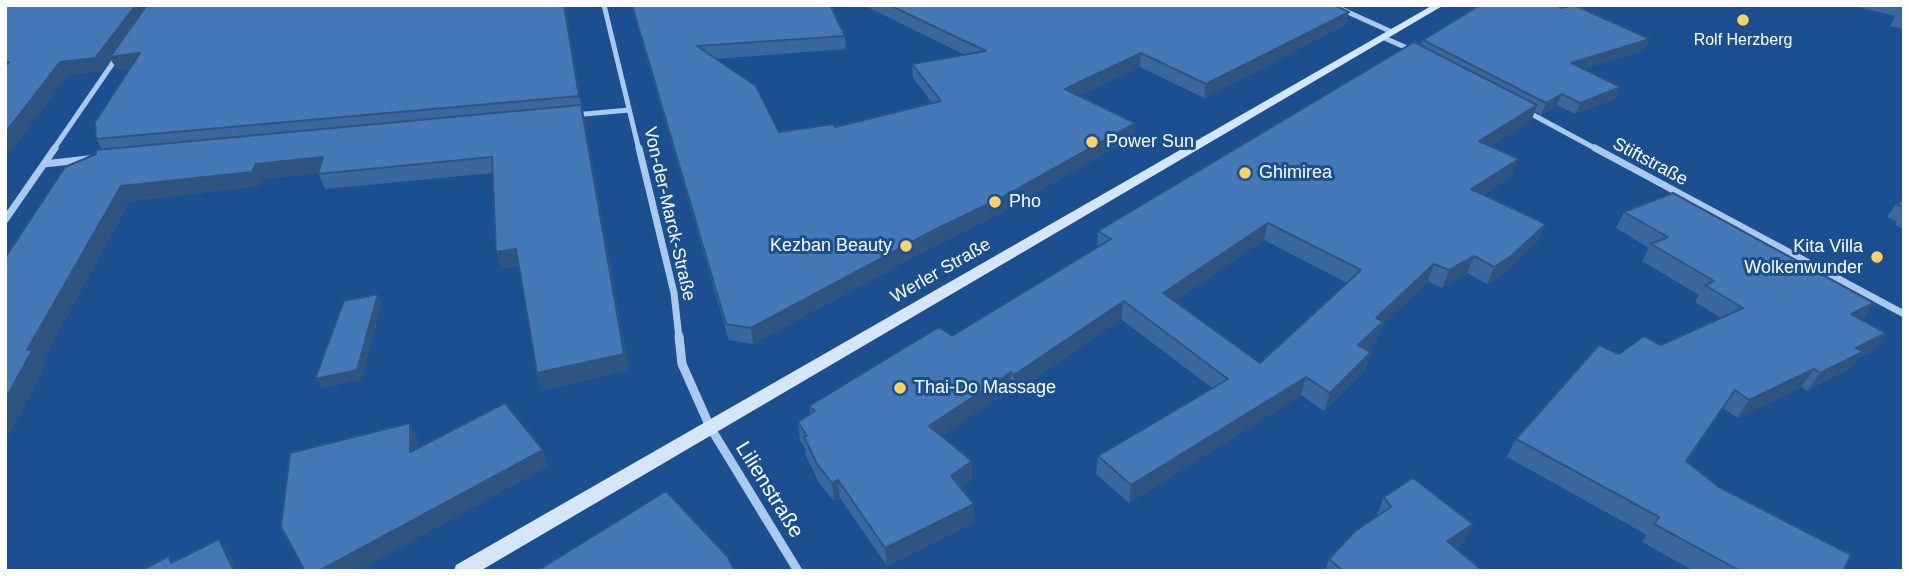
<!DOCTYPE html>
<html>
<head>
<meta charset="utf-8">
<style>
  body { margin:0 }
  #map { position:relative; width:1909px; height:576px; overflow:hidden; background:#1b4f8f; font-family:Arial,sans-serif }
  canvas { display:block }
  .frame { position:absolute; inset:0; border:7px solid #fff; pointer-events:none }
</style>
</head>
<body>
<div id="map">
<canvas width="1909" height="576"></canvas>
<div class="frame"></div>
</div>
<script>
const ctx = document.querySelector('canvas').getContext('2d');
ctx.lineJoin = 'round';
function trace(path, color, width, dash) { ctx.strokeStyle = color; ctx.lineWidth = width; ctx.lineCap = dash ? 'butt' : 'round'; ctx.setLineDash(dash || []); ctx.stroke(path); }
function fillPath(path, color) { ctx.fillStyle = color; ctx.fill(path, 'evenodd'); }
function write(font, color, halo, rows, align = 'center') {
  ctx.font = font + ' Arial,sans-serif'; ctx.lineWidth = 6; ctx.setLineDash([]); ctx.textBaseline = 'middle'; ctx.strokeStyle = halo; ctx.fillStyle = color; for (const [text, x, y, turn = 0] of rows) {
    ctx.save(); ctx.translate(x, y); ctx.rotate((+turn || 0) * Math.PI / 180); ctx.textAlign = isNaN(turn) ? turn : align; if (halo) ctx.strokeText(text, 0, 0); ctx.fillText(text, 0, 0); ctx.restore();
  }
}
const minorFar2 = new Path2D(`
  M604,5L639,150
  M1332,5L1392,32
  M1382,37L1414,51
  M1526,111L1598,150
  M574,115L629,110
  M53,150L117,57`);
const minorFar1 = new Path2D(`
  M639,148L674,293L679,338
  M1595,148L1904,314
  M44,164L88,159
  M5,220L55,148`);
const minor = new Path2D(`
  M679,336L682,364L710,427L798,571`);
const secondary = new Path2D(`
  M1433,5H1444L480,571H454L456,565Z`);
const wall = new Path2D(`
  M5,5H565L582,109L629,370L542,390L537,373L519,265L502,268L493,173L325,189L318,173L264,179L259,186L130,201L42,361L45,365L5,442V258L96,154L102,149L96,139L131,68L117,69L111,60L103,71L68,75L5,159Z
  M631,5H830L845,36L846,49L715,59L779,132L835,127L932,103L913,78L912,64L965,55L863,5H1334L1349,12L1345,25L1204,98L1140,67L1079,96L1135,123L1133,137L999,214L936,245L753,344L729,340Z
  M1849,5H1904V29L1890,26L1895,16Z
  M1423,40L1645,50L1583,69L1616,98L1575,114L1557,105L1541,115L1535,111L1531,121L1491,146L1512,175L1483,195L1538,241L1504,273L1487,284L1467,273L1442,288L1428,281L1382,325L1377,340L1367,350L1371,352L1365,370L1324,411L1301,395L1129,503L1096,474L1098,456L1212,388L1121,319L1014,393L1010,390L941,436L972,480L961,488L974,504L973,523L887,566L840,498L834,501L819,483L806,456L805,448L800,440L798,422L810,414L809,406L952,336L1097,248L1098,231L1421,46ZM1264,240L1347,283L1260,363L1175,301Z
  M1904,200V229L1895,225L1897,222L1887,217L1896,204Z
  M1624,212L1874,303L1862,320L1886,333L1872,351L1858,358L1850,369L1807,391L1801,387L1737,418L1723,408L1687,462L1719,487L1843,571H1694L1642,542L1647,535L1507,457L1516,439L1619,354L1661,345L1721,318L1695,302L1699,295L1642,261L1649,248L1616,228Z
  M1384,497L1473,524L1464,541L1455,548L1483,571H1325L1329,559L1378,516L1377,514Z`);
const shadedWall = new Path2D(`
  M136,5H151L140,53L147,66L117,69L111,60L103,71L68,75L5,159V133L60,62Z
  M564,5H565L583,109L579,96Z
  M1349,12L1345,25L1204,98L1206,84Z
  M1650,39L1645,50L1567,74L1571,63Z
  M1141,53L1140,67L1064,103L1065,89Z
  M1621,87L1616,98L1575,114L1580,103Z
  M1562,94L1557,105L1541,115L1546,103Z
  M581,105L585,119L629,370L542,390L537,373Z
  M1537,105L1531,121L1473,158L1479,141Z
  M1135,123L1133,137L999,214L936,245L753,344L751,328Z
  M323,157L329,172L264,179L259,186L130,201L42,361L45,365L5,442V400L27,350L121,186L256,164Z
  M1519,159L1512,175L1465,206L1471,189Z
  M1268,223L1264,240L1161,311L1163,293Z
  M1546,224L1538,241L1504,273L1487,284L1494,267Z
  M516,249L521,264L502,268L496,252Z
  M1474,256L1467,273L1442,288L1449,270Z
  M1434,264L1428,281L1382,325L1377,340L1352,363L1358,345L1376,318Z
  M378,294L382,303L362,380L320,388L315,379Z
  M1124,301L1121,319L1014,393V375Z
  M1874,303L1861,321L1851,314Z
  M1886,333L1872,351L1858,358L1850,369L1807,391L1820,373L1856,348Z
  M1371,352L1365,370L1324,411L1330,393Z
  M1814,369L1801,387L1737,418L1749,400Z
  M1011,372L1010,390L929,444V426Z
  M1306,377L1301,395L1129,503L1131,485Z
  M410,423L418,439V468L410,452Z
  M543,450L549,466L358,571H319Z
  M972,461V480L951,494V476Z
  M838,480L840,498L834,501L832,483Z
  M974,504L973,523L887,566L885,548Z
  M1473,524L1464,541L1439,559L1447,541Z
  M219,539L231,556L238,571H234Z`);
const building = new Path2D(`
  M5,5H136L95,58L60,62L5,133V66L9,62H5Z
  M147,5H564L579,96L96,139L95,122L140,53L110,57Z
  M632,5H830L845,36L697,46L756,86L779,132L833,124L835,127L941,101L912,64L986,51L889,5H1334L1349,12L1206,84L1141,53L1065,89L1135,123L999,199L936,229L751,328L726,324Z
  M1480,5H1557L1561,8L1574,5L1650,39L1571,63L1621,87L1580,103L1562,94L1546,103L1423,40Z
  M1414,42L1537,105L1479,141L1519,159L1471,189L1546,224L1511,256L1494,267L1474,256L1449,270L1434,264L1376,318L1383,322L1358,345L1371,352L1330,393L1306,377L1131,485L1098,456L1228,379L1124,301L1014,375L1011,372L929,426L972,461L951,476L974,504L885,548L838,480L832,483L817,464L804,437L807,436L798,422L815,411L809,406L939,327L952,336L1111,239L1098,231ZM1268,223L1361,270L1260,363L1163,293Z
  M581,105L624,354L537,373L516,249L496,252L492,157L318,174L323,157L256,164L252,172L121,186L27,350L33,349L5,400V258L65,167L96,154V150Z
  M1673,193L1874,303L1851,314L1886,333L1856,348L1863,352L1820,373L1814,369L1749,400L1735,390L1686,461L1719,487L1851,555L1843,571H1740L1654,524L1659,517L1516,439L1599,345L1619,354L1644,336L1661,345L1743,308L1705,285L1714,281L1651,244L1668,237L1624,212Z
  M1904,200V207L1896,204Z
  M378,294L357,370L315,379L344,301Z
  M505,403L543,450L319,571H305L281,527L290,453L410,423V452Z
  M1413,478L1473,524L1447,541L1483,571H1343L1329,559L1355,531L1391,507L1384,497Z
  M666,491L728,557L735,571H537Z
  M219,539L234,571H140L169,556L171,563Z`);
const markers = [
  [1743,20,7,"#ffd166"],
  [1092,142,7,"#ffd166"],
  [1245,173,7,"#ffd166"],
  [995,202,7,"#ffd166"],
  [906,246,7,"#ffd166"],
  [1877,257,7,"#ffd166"],
  [900,388,7,"#ffd166"]
];
const farPoinames = [
  ["Rolf Herzberg",1743,41]
];
const poiNames = [
  ["Power Sun",1106,142],
  ["Ghimirea",1259,173],
  ["Pho",1009,202],
  ["Kezban Beauty",892,246,"right"],
  ["Kita Villa",1863,247,"right"],
  ["Wolkenwunder",1863,268,"right"],
  ["Thai-Do Massage",914,388]
];
const streetNames = [
  ["Stiftstraße",1650,162,28],
  ["Von-der-Marck-Straße",669,214,77],
  ["Werler Straße",941,271,-30]
];
const nearStreetnames = [
  ["Lilienstraße",769,490,58]
];
trace(minorFar2, '#a9c9ee', 5);
trace(minorFar1, '#a9c9ee', 7);
trace(minor, '#a9c9ee', 9);
fillPath(secondary, '#d6e6fa');
fillPath(wall, '#3a679d');
fillPath(shadedWall, '#305480');
fillPath(building, '#4478b7');
trace(building, '#305480', 2);
for (const [x, y, r, color] of markers) { const dot = new Path2D(); dot.arc(x, y, r, 0, 2 * Math.PI); ctx.fillStyle = color; ctx.fill(dot); trace(dot, '#1b4f8f', 2.5); }
write('16px', '#fff', '#1b4f8f', farPoinames);
write('18px', '#fff', '#1b4f8f', poiNames, 'left');
write('18px', '#fff', '#1b4f8f', streetNames);
write('21px', '#fff', '#1b4f8f', nearStreetnames);
</script>
</body>
</html>
